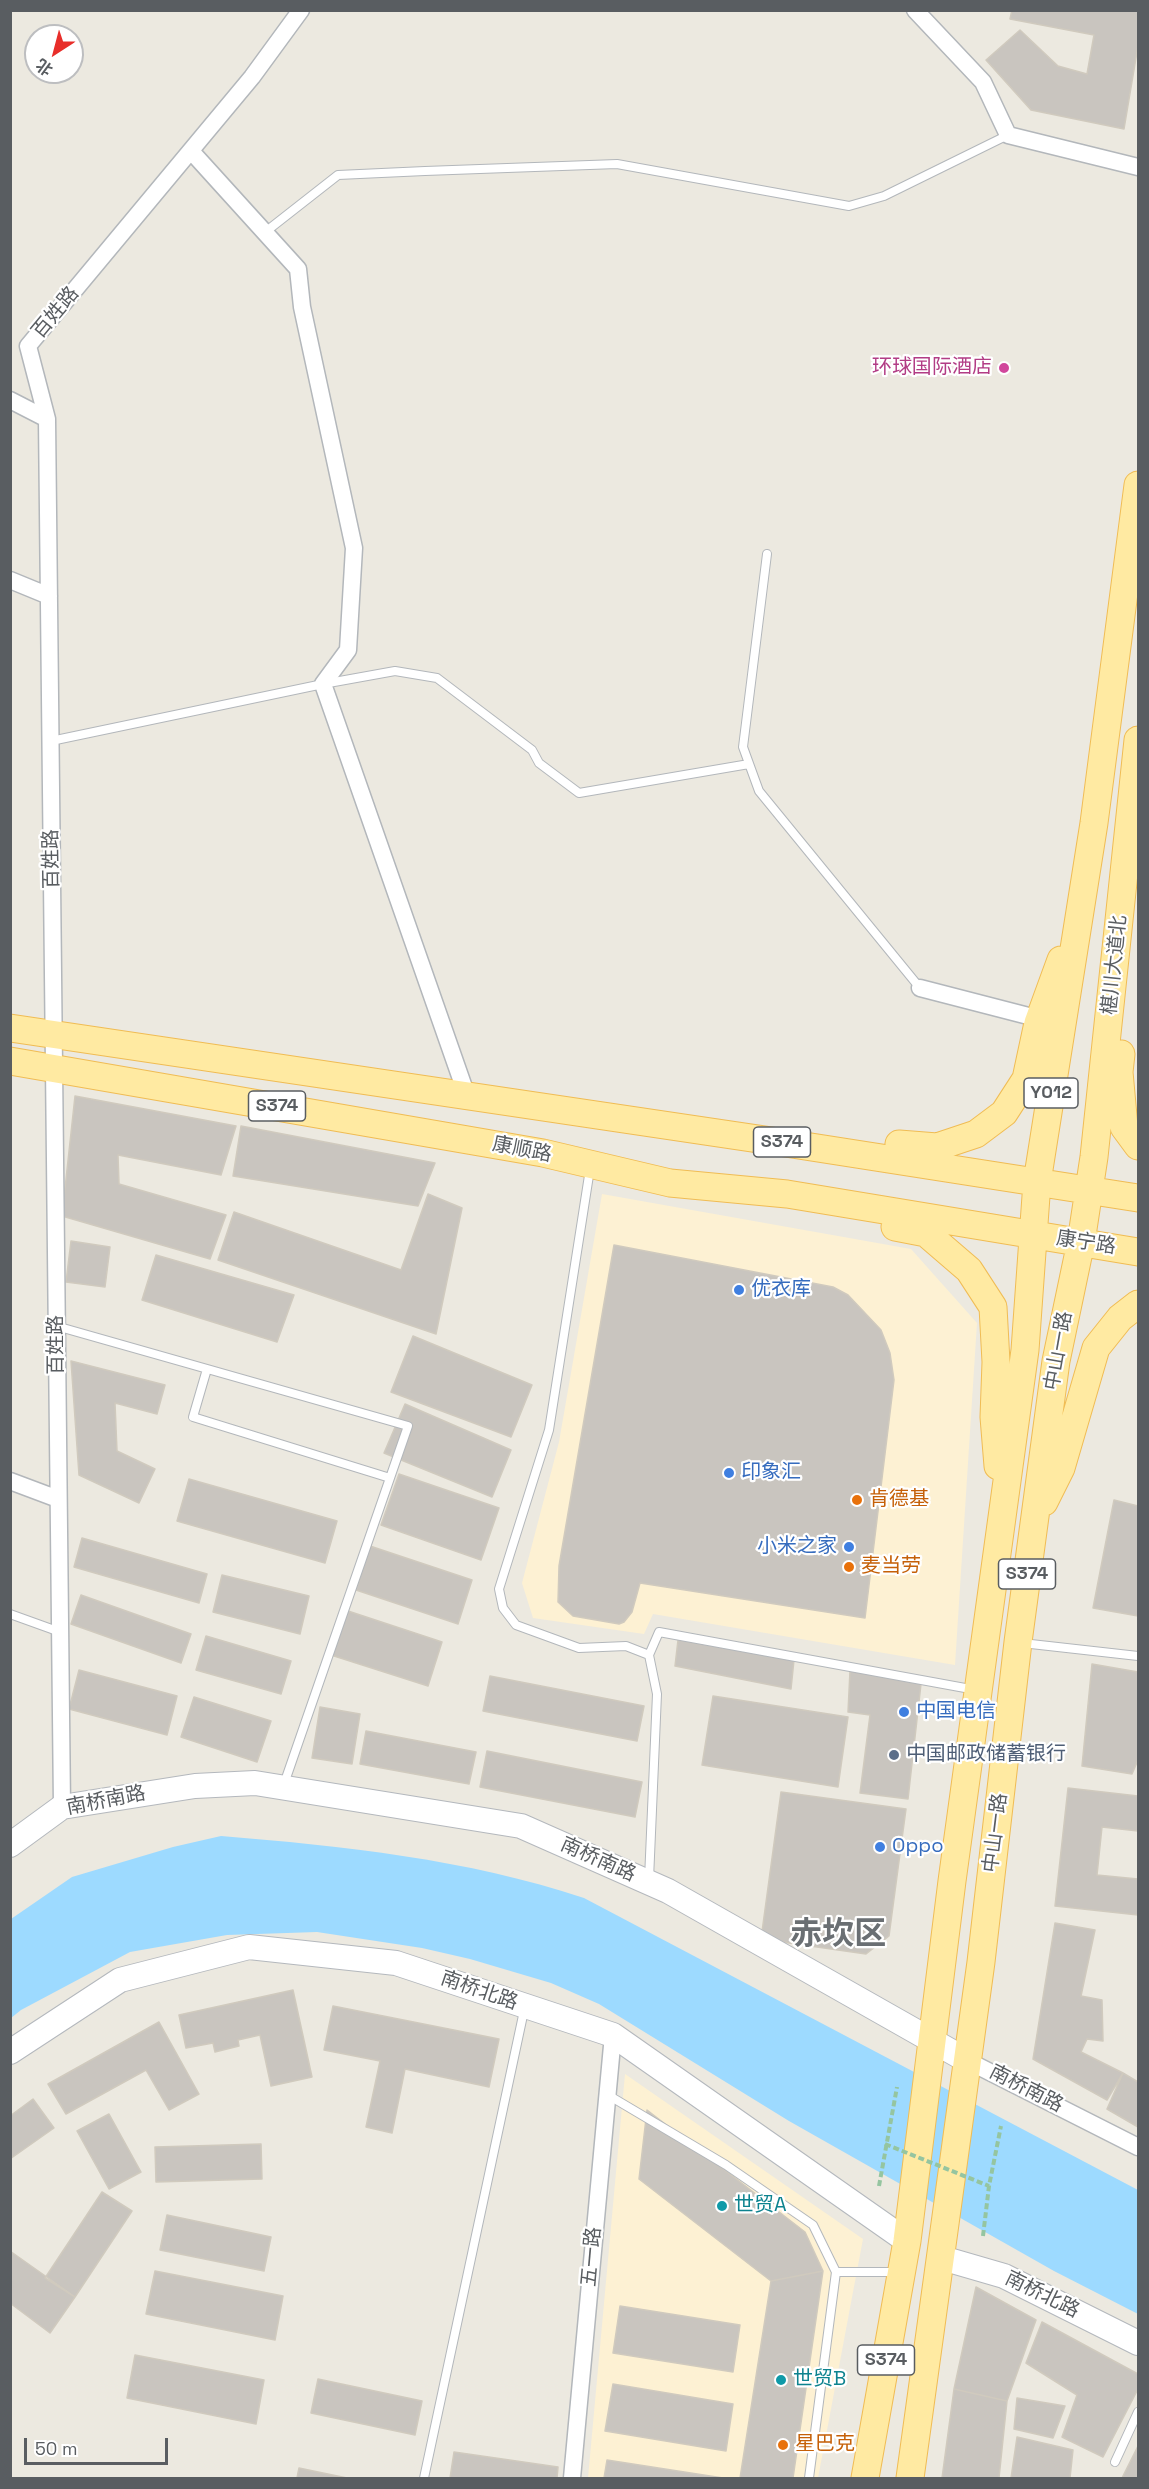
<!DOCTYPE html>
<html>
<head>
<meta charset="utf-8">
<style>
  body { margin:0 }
  #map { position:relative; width:1149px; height:2489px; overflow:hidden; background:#ece9e0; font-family:"Space Grotesk","Noto Sans SC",sans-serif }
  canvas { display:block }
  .frame { position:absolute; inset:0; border:12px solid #595d61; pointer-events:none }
  .north { position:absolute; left:24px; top:24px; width:60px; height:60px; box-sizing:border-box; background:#fff; border:2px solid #bdbec0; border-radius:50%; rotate:216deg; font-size:16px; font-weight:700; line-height:24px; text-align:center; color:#595d61 }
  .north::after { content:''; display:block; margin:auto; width:21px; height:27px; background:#e82e2a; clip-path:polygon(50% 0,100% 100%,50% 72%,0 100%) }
  .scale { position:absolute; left:24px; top:2438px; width:144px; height:27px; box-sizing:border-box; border:3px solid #595d61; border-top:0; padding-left:8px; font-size:18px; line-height:21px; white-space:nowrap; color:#595d61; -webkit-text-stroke:4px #fff; paint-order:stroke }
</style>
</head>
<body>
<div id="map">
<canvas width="1149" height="2489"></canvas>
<div class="frame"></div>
<div class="north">北</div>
<div class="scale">50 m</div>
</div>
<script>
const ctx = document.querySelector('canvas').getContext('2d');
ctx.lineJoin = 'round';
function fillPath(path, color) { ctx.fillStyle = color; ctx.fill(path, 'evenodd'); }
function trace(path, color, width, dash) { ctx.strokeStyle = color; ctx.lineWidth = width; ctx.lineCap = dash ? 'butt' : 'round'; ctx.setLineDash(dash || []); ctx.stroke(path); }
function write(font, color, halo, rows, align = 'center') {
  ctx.font = font + ' "Space Grotesk","Noto Sans SC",sans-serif'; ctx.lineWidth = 4.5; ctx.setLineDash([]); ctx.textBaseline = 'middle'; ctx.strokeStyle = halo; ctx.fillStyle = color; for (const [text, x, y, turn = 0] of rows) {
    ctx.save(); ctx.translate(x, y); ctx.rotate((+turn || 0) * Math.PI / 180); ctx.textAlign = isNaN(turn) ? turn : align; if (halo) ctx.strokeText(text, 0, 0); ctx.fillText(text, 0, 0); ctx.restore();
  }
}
const commercial = new Path2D(`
  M602,1194L911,1249L977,1323L955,1665L653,1614L644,1634L533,1618L522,1583L559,1442Z
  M625,2074L863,2239L818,2478H588Z`);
const water = new Path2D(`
  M221,1836C343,1846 467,1859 584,1898L1138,2190V2314L1054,2271L789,2121L599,2004L551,1983L470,1959L422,1948L317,1932L227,1935L130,1952L21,2010L11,2018V1919L72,1877L173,1847Z`);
const building = new Path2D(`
  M1012,10H1138V46L1124,129L1031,110L986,60L1020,30L1058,66L1087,74L1094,35L1010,19Z
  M75,1096L236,1126L221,1175L118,1155L119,1184L226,1215L210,1259L62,1216Z
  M241,1126L435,1163L418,1206L233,1176Z
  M428,1194L462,1208L436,1334L218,1260L234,1212L401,1270Z
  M71,1241L110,1247L105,1287L66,1282Z
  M614,1245L833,1287L848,1295L881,1330L890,1353L894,1380L865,1618L640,1583L632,1612L624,1622L619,1624L573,1616L558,1602L559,1566Z
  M156,1255L294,1295L277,1342L142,1300Z
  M413,1336L532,1385L511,1437L391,1392Z
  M71,1361L165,1385L157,1414L115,1403L117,1451L155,1469L139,1503L79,1475Z
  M405,1404L511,1450L492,1497L384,1453Z
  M399,1474L499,1508L481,1560L381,1525Z
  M189,1479L337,1521L325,1563L177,1521Z
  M1114,1500L1138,1506V1616L1093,1608Z
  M82,1538L207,1574L199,1603L74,1567Z
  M370,1546L472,1580L458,1624L356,1590Z
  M222,1575L309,1596L300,1634L213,1612Z
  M81,1595L191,1634L181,1663L71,1624Z
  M345,1610L442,1642L428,1686L331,1655Z
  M206,1636L291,1661L281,1694L196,1670Z
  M678,1640L794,1660L791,1689L675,1666Z
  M1092,1664L1138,1672V1760L1132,1774L1082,1766Z
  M79,1670L177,1696L167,1735L69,1709Z
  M850,1671L921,1684L908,1799L860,1793L870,1715L848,1712Z
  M490,1676L644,1706L637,1741L483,1711Z
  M713,1696L848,1717L838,1787L702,1765Z
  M194,1697L271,1721L257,1762L181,1737Z
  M320,1707L360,1714L352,1764L312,1758Z
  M366,1731L476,1752L469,1784L360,1764Z
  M487,1751L642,1782L635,1817L480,1787Z
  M1068,1788L1138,1796V1831L1102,1827L1097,1875L1138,1879V1915L1055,1906Z
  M781,1792L906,1809L889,1936L866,1954L761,1939Z
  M1055,1923L1095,1930L1081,1996L1102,2000L1103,2041L1087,2039L1081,2052L1123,2073L1107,2100L1033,2059Z
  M293,1990L312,2077L271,2086L260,2035L238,2040L239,2046L215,2052L213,2043L186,2048L179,2015Z
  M333,2006L499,2039L489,2087L405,2069L392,2133L366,2127L380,2061L324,2050Z
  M159,2022L199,2094L169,2110L146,2070L66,2114L48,2084Z
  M1123,2073L1138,2082V2127L1107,2109Z
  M33,2099L54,2128L10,2159V2116Z
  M647,2110L805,2232L823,2271L771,2281L639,2179Z
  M109,2114L141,2172L109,2189L77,2131Z
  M261,2144L262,2179L156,2182L155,2147Z
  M102,2192L132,2211L75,2297L45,2278Z
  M167,2215L271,2237L264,2271L160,2250Z
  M10,2251L75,2297L50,2333L10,2303Z
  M155,2271L283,2296L275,2340L146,2314Z
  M823,2271L793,2478H740L771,2281Z
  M976,2287L1036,2320L1007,2401L954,2389Z
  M620,2306L740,2325L733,2372L613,2353Z
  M1042,2322L1138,2374V2389L1103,2457L1062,2437L1077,2395L1026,2363Z
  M135,2355L264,2380L256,2424L127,2398Z
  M318,2379L422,2401L415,2435L311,2413Z
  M613,2384L733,2404L726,2451L605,2431Z
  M954,2389L1007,2401L999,2478H942Z
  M1017,2398L1065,2406L1053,2438L1014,2429Z
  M1017,2437L1073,2450L1070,2478H1011Z
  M1138,2446V2478H1122Z
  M454,2452L558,2467L557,2478H450Z
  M607,2460L723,2478H604Z
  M299,2468L347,2478H297Z`);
const path = new Path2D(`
  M879,2186L897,2087
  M983,2236L989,2186L1001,2126`);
const lane = new Path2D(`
  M264,233L338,175L425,171L617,164L849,206L884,196L1008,135
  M767,554L743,747L759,791L920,988
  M51,741L323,684L395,671L437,678L532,750L539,763L579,793L749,764
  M590,1169L549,1430L499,1589L503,1608L516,1625L579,1648L626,1646L649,1655L657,1694L649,1879
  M56,1326L408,1426L284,1784
  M207,1369L193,1417L390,1478
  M10,1614L60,1632
  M1022,1643L1138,1656
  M649,1655L659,1632L976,1690
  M608,2095L726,2165L813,2225L836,2272
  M1115,2462L1138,2412
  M424,2478L525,2006
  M809,2478L836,2272H898`);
const street = new Path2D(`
  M915,10L983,82L1008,135L1138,167
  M191,151L298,269L302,307L354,548L348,650L323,684L467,1096
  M10,400L47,419
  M10,580L49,596
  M920,988L1040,1019
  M10,1481L58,1499
  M62,1807L47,419L28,346L252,77L301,10
  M968,2061L1138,2147
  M572,2478L613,2035`);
const secondary = new Path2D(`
  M10,1845L62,1807L195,1786L255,1783L521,1826L668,1891L968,2061
  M10,2052L120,1980L249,1947L396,1963L613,2035L907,2241
  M942,2258L1004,2276L1138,2343`);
const primary = new Path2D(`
  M10,1028L792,1144L1138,1198
  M1121,1054L1119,1072L1124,1127L1138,1146
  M10,1061L543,1153L670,1183L787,1194L1138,1252
  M899,1144L937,1147L976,1134L1004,1113L1026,1079L1038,1023L1061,960
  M895,1227L926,1233L969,1270L993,1307L996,1362L994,1417L998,1466
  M1044,1502L1061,1468L1096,1348L1120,1318L1138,1304
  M865,2478L907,2241L952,1881L1025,1350L1037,1182L1094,823L1138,485
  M910,2478L981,1962L1018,1642L1056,1361L1081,1242L1094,1157L1138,740`);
const pathBridge = new Path2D(`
  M885,2144L989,2186`);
const markers = [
  [1004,368,6,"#d1479c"],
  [739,1290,6,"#3f7fe0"],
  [729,1473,6,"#3f7fe0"],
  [857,1500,6,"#e8710a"],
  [849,1547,6,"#3f7fe0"],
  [849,1567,6,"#e8710a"],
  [904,1712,6,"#3f7fe0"],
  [894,1755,6,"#5c6f8a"],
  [880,1847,6,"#3f7fe0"],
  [722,2206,6,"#0f9aa8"],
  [781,2380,6,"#0f9aa8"],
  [783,2445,6,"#e8710a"]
];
const shields = [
  [1051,1093,54],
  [277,1106,57],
  [782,1142,57],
  [1027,1574,57],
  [886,2360,57]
];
const shieldNames = [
  ["Y012",1051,1093],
  ["S374",277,1106],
  ["S374",782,1142],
  ["S374",1027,1574],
  ["S374",886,2360]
];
const streetNames = [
  ["百姓路",56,313,-50],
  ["百姓路",52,859,-91],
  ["椹川大道北",1115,965,-84],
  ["康顺路",522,1150,11],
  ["康宁路",1086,1243,9],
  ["百姓路",57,1345,-90],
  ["中山一路",1059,1351,-80],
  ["南桥南路",106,1801,-11],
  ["中山一路",996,1833,-83],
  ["南桥南路",598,1860,24],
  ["南桥北路",479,1991,19],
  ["南桥南路",1026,2089,27],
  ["五一路",592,2257,-85],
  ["南桥北路",1042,2295,26]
];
const hotelNames = [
  ["环球国际酒店",992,368]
];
const shopNames = [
  ["优衣库",751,1290],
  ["印象汇",741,1473],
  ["小米之家",837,1547,"right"],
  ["中国电信",916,1712],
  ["Oppo",892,1847]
];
const foodNames = [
  ["肯德基",869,1500],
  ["麦当劳",861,1567],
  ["星巴克",795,2445]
];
const serviceNames = [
  ["中国邮政储蓄银行",906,1755]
];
const cultureNames = [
  ["世贸A",734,2206],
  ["世贸B",793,2380]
];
const townNames = [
  ["赤坎区",838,1935]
];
fillPath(commercial, '#fdf1d3');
fillPath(water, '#9ddaff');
fillPath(building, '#c9c5bf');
trace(building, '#d0cabe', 1.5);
trace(lane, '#b3b7bb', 10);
trace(street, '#b3b7bb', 19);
trace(secondary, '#b4b8bd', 26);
trace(primary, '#f0bc54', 29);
trace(path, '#95c5a0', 4, [6, 3]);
trace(lane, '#fff', 8);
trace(street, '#fff', 16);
trace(secondary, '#fff', 24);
trace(primary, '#ffeaa2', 27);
trace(pathBridge, '#95c5a0', 4, [6, 3]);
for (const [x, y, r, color] of markers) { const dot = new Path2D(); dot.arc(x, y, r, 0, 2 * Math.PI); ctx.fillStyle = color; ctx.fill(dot); trace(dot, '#fff', 2); }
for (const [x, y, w] of shields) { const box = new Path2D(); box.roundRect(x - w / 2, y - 15, w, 30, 4.5); ctx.fillStyle = '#fff'; ctx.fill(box); trace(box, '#595d61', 1.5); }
write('bold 18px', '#595d61', null, shieldNames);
write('20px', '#595d61', '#fff', streetNames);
write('20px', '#b23c85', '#fff', hotelNames, 'right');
write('20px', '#366cbe', '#fff', shopNames, 'left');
write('20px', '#c56008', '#fff', foodNames, 'left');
write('20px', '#4e5e75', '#fff', serviceNames, 'left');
write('20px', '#0d838f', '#fff', cultureNames, 'left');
write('bold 32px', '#6a6f73', '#fff', townNames);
</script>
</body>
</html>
